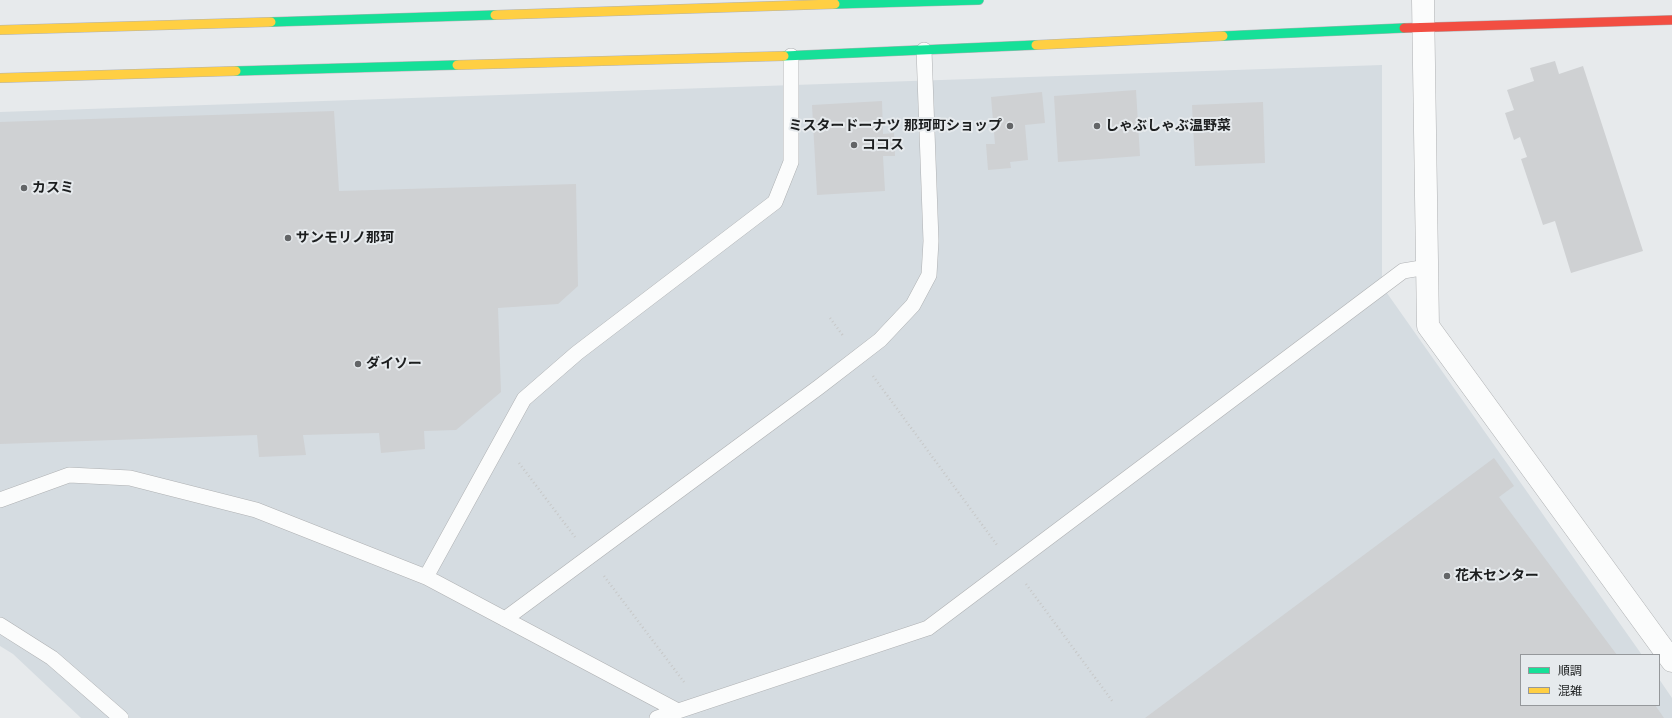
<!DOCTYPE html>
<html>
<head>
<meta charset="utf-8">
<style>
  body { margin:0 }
  #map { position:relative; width:1672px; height:718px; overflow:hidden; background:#e7eaec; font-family:"Times New Roman","Noto Sans JP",serif }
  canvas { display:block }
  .legend { position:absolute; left:1520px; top:654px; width:140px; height:52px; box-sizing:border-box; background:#e6eaed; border:1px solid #95989b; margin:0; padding:5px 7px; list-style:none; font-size:12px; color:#1c1e1f }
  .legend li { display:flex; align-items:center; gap:8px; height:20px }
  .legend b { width:20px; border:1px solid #95989b }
</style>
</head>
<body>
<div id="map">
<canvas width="1672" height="718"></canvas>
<ul class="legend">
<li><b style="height:5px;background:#16e098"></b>順調</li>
<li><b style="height:5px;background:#ffcf43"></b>混雑</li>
</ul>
</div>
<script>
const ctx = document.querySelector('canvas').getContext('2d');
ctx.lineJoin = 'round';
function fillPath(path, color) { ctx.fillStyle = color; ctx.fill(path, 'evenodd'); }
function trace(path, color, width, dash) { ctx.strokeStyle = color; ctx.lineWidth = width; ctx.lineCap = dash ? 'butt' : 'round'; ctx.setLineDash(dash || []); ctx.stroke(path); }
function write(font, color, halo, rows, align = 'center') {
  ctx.font = font + ' "Times New Roman","Noto Sans JP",serif'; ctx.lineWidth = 4; ctx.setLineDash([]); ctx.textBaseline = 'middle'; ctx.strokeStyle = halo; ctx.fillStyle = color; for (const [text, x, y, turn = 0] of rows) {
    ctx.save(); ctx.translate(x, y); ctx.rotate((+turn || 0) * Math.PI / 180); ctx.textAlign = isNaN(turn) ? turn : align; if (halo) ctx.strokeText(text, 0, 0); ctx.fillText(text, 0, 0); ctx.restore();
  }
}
const built = new Path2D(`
  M1382,65V286L1642,655H1521V705H1659V679L1672,698V718H81L13,654L0,646V112Z`);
const building = new Path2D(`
  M1555,61L1559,74L1583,66L1643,251L1571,273L1555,221L1543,225L1521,159L1527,157L1520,137L1514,140L1505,113L1514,110L1507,90L1534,81L1530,68Z
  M1136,90L1140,156L1058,162L1054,96Z
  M1042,92L1045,123L1025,125L1028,160L1010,162L1011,168L988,170L986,144H995L991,97Z
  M882,101L883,134L894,133L895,156H883L885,191L817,195L812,105Z
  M1263,102L1265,163L1195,166L1192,105Z
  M334,111L339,191L576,184L578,286L558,304L498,308L501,392L456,430L424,431L425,449L381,453L379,433L303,435L306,455L259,457L257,435L0,444V122Z
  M1494,458L1514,486L1499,497L1617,655H1521V705H1655L1664,718H1145Z`);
const path = new Path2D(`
  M830,318L844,337
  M873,376L997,545
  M519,463L575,537
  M604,576L684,682
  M1026,584L1113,702`);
const lane = new Path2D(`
  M0,500L69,475L130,478L256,510L426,577
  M505,619L819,387L880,340L913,305L929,275L931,241L924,50
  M0,625L52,658L121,718
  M678,711L426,577L524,399L577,353L775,202L791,162V56
  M657,718L928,628L1403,271L1427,267`);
const street = new Path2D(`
  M1423,0L1428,326L1672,661`);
const fast = new Path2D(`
  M835,4L979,0
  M271,22L495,15
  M1223,36L1404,28
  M784,56L1036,45
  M236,71L457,65`);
const slow = new Path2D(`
  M495,15L835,4
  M0,30L271,22
  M1036,45L1223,36
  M457,65L784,56
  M0,78L236,71`);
const jam = new Path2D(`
  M1404,28L1672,20`);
const markers = [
  [1010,126,4,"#636567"],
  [1097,126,4,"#636567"],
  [854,145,4,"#636567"],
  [24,188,4,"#636567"],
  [288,238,4,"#636567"],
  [358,364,4,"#636567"],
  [1447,576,4,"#636567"]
];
const poiNames = [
  ["ミスタードーナツ 那珂町ショップ",1002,126,"right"],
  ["しゃぶしゃぶ温野菜",1105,126],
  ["ココス",862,145],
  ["カスミ",32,188],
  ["サンモリノ那珂",296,238],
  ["ダイソー",366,364],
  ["花木センター",1455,576]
];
fillPath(built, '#d5dce1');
fillPath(building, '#cfd1d3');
trace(lane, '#afb1b3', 16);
trace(street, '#afb1b3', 23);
trace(fast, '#afb1b3', 10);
trace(slow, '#afb1b3', 10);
trace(jam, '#afb1b3', 10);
trace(path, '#c7c8c8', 2.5, [1, 3]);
trace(lane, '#fbfcfc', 15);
trace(street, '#fbfcfc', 22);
trace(fast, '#16e098', 9);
trace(slow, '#ffcf43', 9);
trace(jam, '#f24e42', 9);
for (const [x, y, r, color] of markers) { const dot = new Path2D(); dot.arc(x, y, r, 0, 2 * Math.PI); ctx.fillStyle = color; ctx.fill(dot); trace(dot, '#e6eaed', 1.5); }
write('bold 14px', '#1c1e1f', '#e6eaed', poiNames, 'left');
</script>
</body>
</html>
